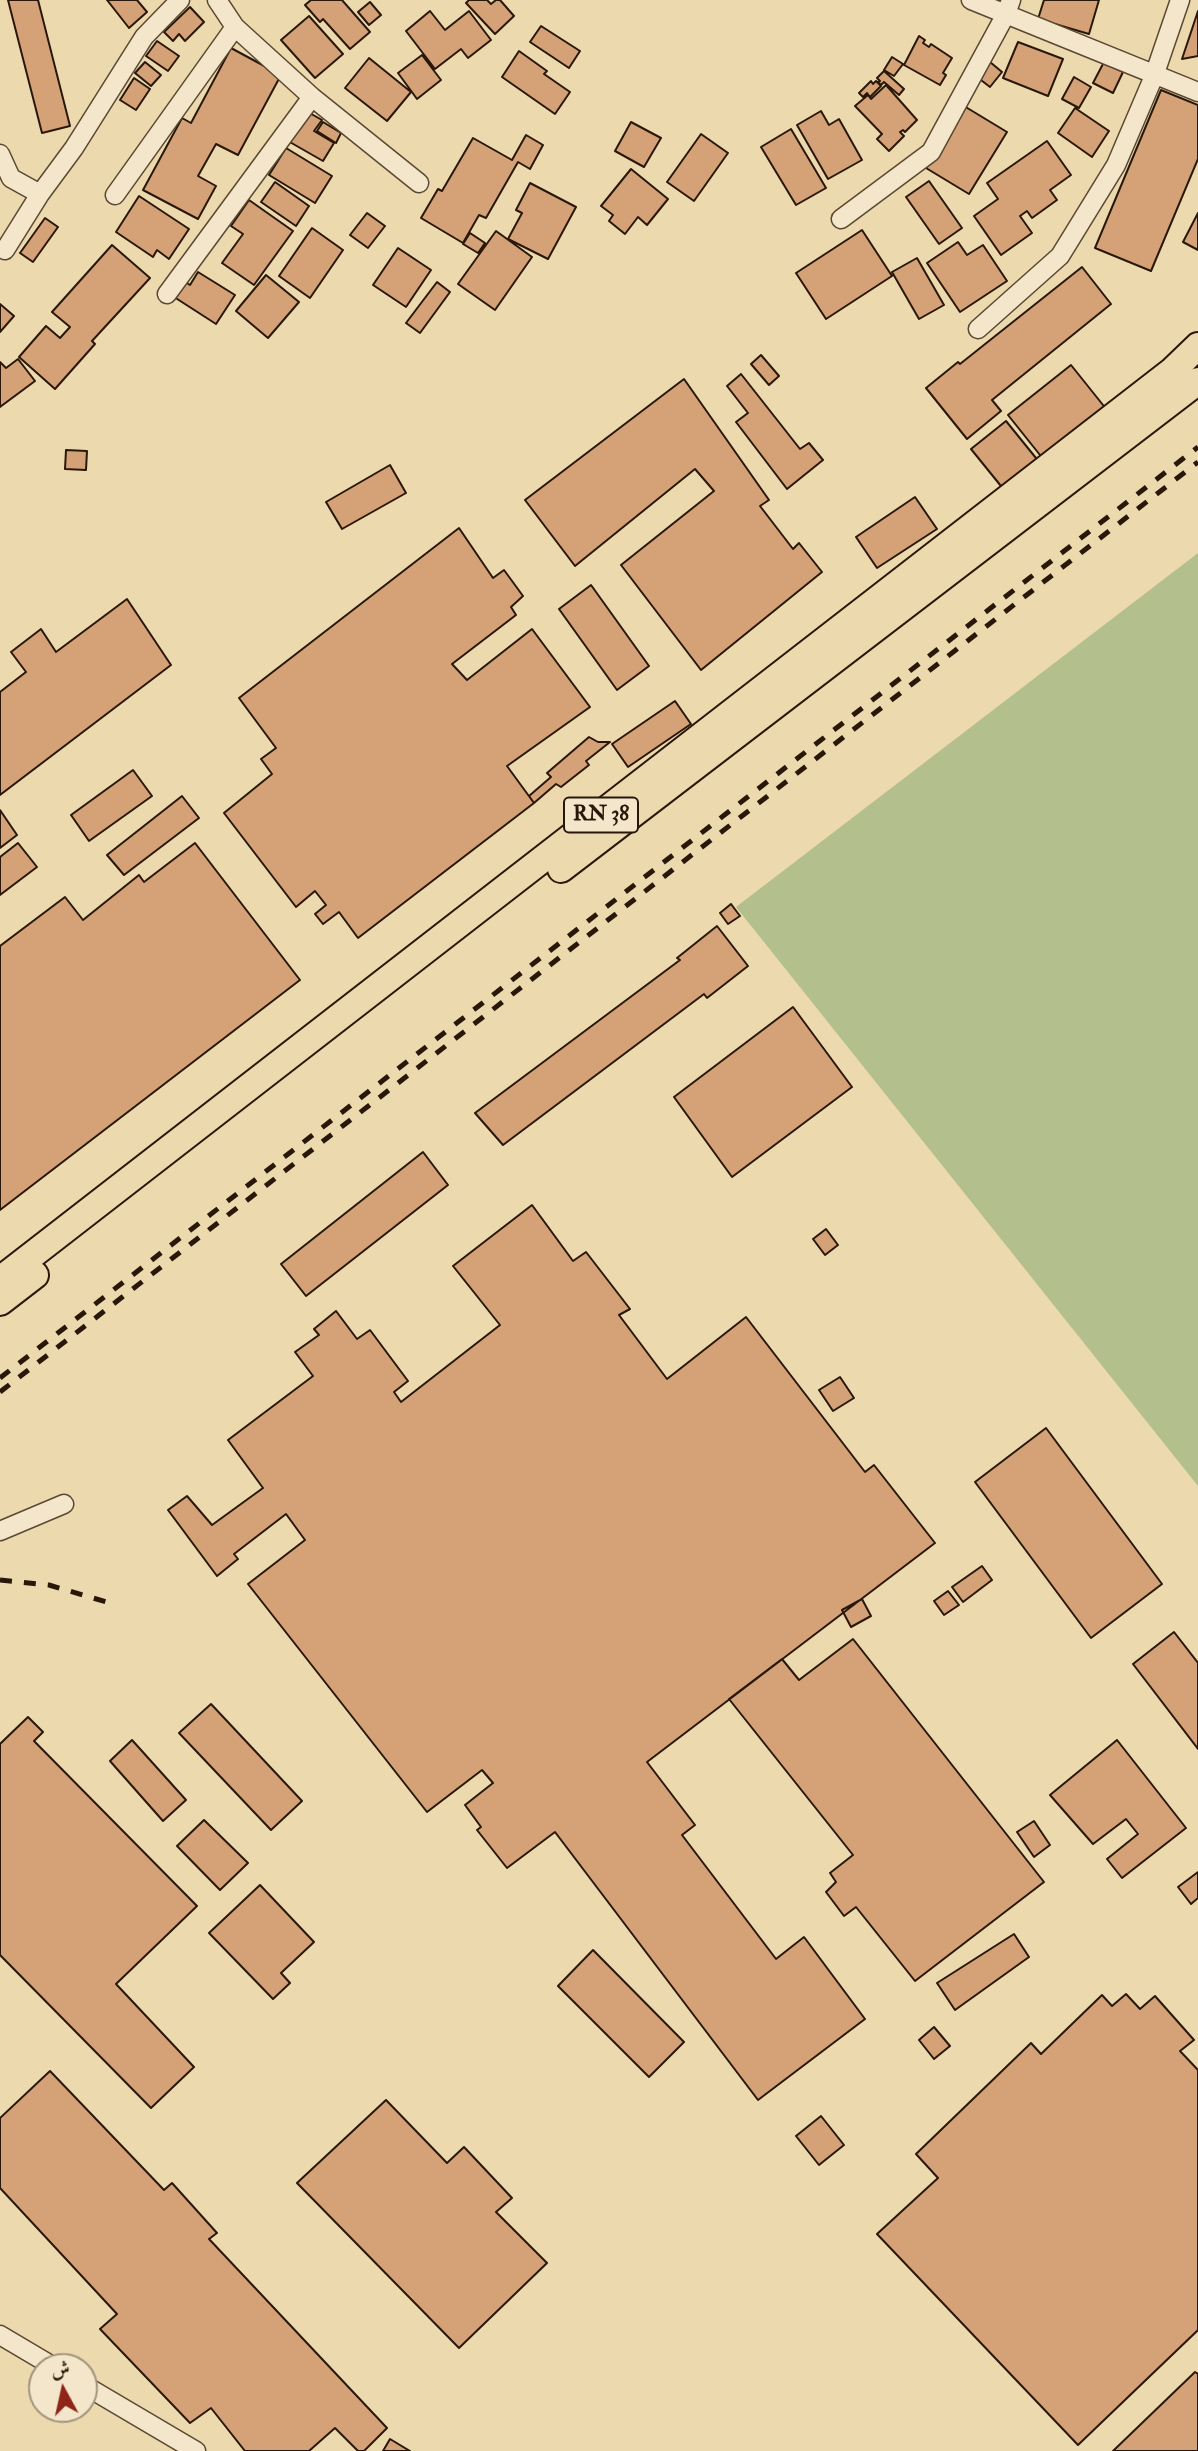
<!DOCTYPE html>
<html>
<head>
<meta charset="utf-8">
<style>
  body { margin:0 }
  #map { position:relative; width:1198px; height:2451px; overflow:hidden; background:#ecd9ad; font-family:"IM FELL Double Pica",Amiri,serif }
  canvas { display:block }
  .north { position:absolute; left:28px; top:2353px; width:70px; height:70px; box-sizing:border-box; background:#f3e6ca; border:2px solid #a2947d; border-radius:50%; rotate:352deg; font-size:19px; font-weight:700; line-height:28px; text-align:center; color:#29180a }
  .north::after { content:''; display:block; margin:auto; width:24px; height:32px; background:#8f2418; clip-path:polygon(50% 0,100% 100%,50% 72%,0 100%) }
</style>
</head>
<body>
<div id="map">
<canvas width="1198" height="2451"></canvas>
<div class="north">ش</div>
</div>
<script>
const ctx = document.querySelector('canvas').getContext('2d');
ctx.lineJoin = 'round';
function fillPath(path, color) { ctx.fillStyle = color; ctx.fill(path, 'evenodd'); }
function trace(path, color, width, dash) { ctx.strokeStyle = color; ctx.lineWidth = width; ctx.lineCap = dash ? 'butt' : 'round'; ctx.setLineDash(dash || []); ctx.stroke(path); }
function write(font, color, halo, rows, align = 'center') {
  ctx.font = font + ' "IM FELL Double Pica",serif'; ctx.lineWidth = 5; ctx.setLineDash([]); ctx.textBaseline = 'middle'; ctx.strokeStyle = halo; ctx.fillStyle = color; for (const [text, x, y, turn = 0] of rows) {
    ctx.save(); ctx.translate(x, y); ctx.rotate((+turn || 0) * Math.PI / 180); ctx.textAlign = isNaN(turn) ? turn : align; if (halo) ctx.strokeText(text, 0, 0); ctx.fillText(text, 0, 0); ctx.restore();
  }
}
const green = new Path2D(`
  M1198,553V1486L736,907Z`);
const building = new Path2D(`
  M8,0H38L70,126L42,133Z
  M107,0H137L147,12L129,28Z
  M311,0H342L370,32L350,49L323,19L320,22L305,5Z
  M469,0H487L491,4L496,0H500L514,16L495,34L466,3Z
  M1044,0H1099L1089,34L1038,19Z
  M370,2L381,15L369,25L358,12Z
  M190,7L204,22L185,41L179,34L173,41L164,32Z
  M430,11L445,30L469,11L491,40L468,58L461,49L435,69L406,31Z
  M1198,11V56L1182,59Z
  M309,16L343,54L315,78L281,40Z
  M541,26L580,51L569,68L530,42Z
  M919,36L925,40L923,43L929,47L931,44L952,58L943,73L946,75L940,85L904,65Z
  M157,41L179,56L168,71L146,56Z
  M1018,42L1063,59L1048,96L1003,78Z
  M231,48L281,75L238,155L216,144L198,176L216,186L198,219L143,190L182,118L191,123Z
  M519,51L547,71L544,74L570,92L555,114L502,77Z
  M422,55L441,80L417,99L398,73Z
  M892,57L903,64L894,76L884,70Z
  M369,58L411,92L387,121L345,88Z
  M145,62L161,75L151,86L135,73Z
  M990,62L1002,72L990,87L977,77Z
  M1104,62L1123,72L1113,93L1093,83Z
  M884,71L904,89L899,95L884,82L881,85L878,82L880,81L877,78Z
  M1074,77L1091,87L1079,108L1062,99Z
  M134,78L150,89L136,110L120,100Z
  M871,81L873,84L876,81L881,86L870,97L867,93L863,97L859,93Z
  M886,85L917,120L905,132L903,130L900,132L904,136L889,151L877,139L882,134L855,106L868,95L871,99Z
  M1161,90L1198,105V159L1151,271L1095,248Z
  M964,106L1007,132L969,194L926,168Z
  M1075,108L1109,131L1092,157L1058,133Z
  M306,111L322,120L314,131L334,143L323,161L288,141Z
  M821,111L829,125L839,119L862,160L828,179L797,125Z
  M323,122L341,133L336,143L317,131Z
  M631,122L661,138L644,167L615,151Z
  M791,129L826,188L796,205L761,147Z
  M701,134L728,153L694,201L667,182Z
  M526,135L543,145L530,169L518,162L486,218L479,215L463,243L421,218L438,189L442,191L473,138L512,160Z
  M1047,141L1071,175L1050,190L1057,200L1032,218L1027,211L1020,216L1032,233L1001,255L974,216L998,199L987,183Z
  M286,148L332,176L315,203L269,175Z
  M631,169L668,199L647,225L638,217L625,234L609,221L613,215L601,206Z
  M929,181L962,228L939,244L906,197Z
  M275,182L309,206L296,226L261,202Z
  M530,183L576,207L548,259L508,239L522,213L516,210Z
  M139,196L189,229L169,259L157,250L153,257L116,232Z
  M249,200L293,231L254,285L222,263L243,234L231,226Z
  M367,213L385,226L368,248L350,235Z
  M1198,213V250L1183,242Z
  M45,218L58,227L33,262L20,253Z
  M312,228L343,250L310,298L279,276Z
  M862,230L892,276L826,319L796,273Z
  M496,231L532,257L495,310L458,284Z
  M470,233L485,243L478,253L463,244Z
  M958,242L967,255L983,245L1007,281L960,312L927,263Z
  M112,245L150,278L92,341L95,344L55,389L19,357L46,326L60,338L70,327L52,312Z
  M398,248L431,270L406,307L373,285Z
  M917,258L944,305L919,319L892,272Z
  M1082,267L1111,304L992,400L1001,411L967,439L926,388L958,362L960,364Z
  M198,272L235,295L216,324L171,295L181,279L190,285Z
  M266,275L299,302L268,338L236,311Z
  M437,282L450,292L420,333L406,323Z
  M0,304L14,316L0,332Z
  M761,355L779,376L769,385L751,364Z
  M18,359L35,381L0,407V362L6,368Z
  M1071,365L1107,410L1044,460L1008,415Z
  M741,374L800,449L809,443L823,460L787,489L736,422L748,413L727,386Z
  M684,379L769,500L760,506L793,549L799,543L822,572L701,670L621,565L714,491L695,469L575,566L525,500Z
  M1006,421L1040,463L1005,491L971,449Z
  M66,450L87,451L86,470L65,469Z
  M390,465L406,493L342,529L326,502Z
  M915,497L937,529L877,568L856,537Z
  M459,528L493,578L504,570L523,596L511,607L516,615L452,664L467,680L532,629L590,707L507,766L534,803L358,938L339,912L323,924L315,914L326,905L315,891L296,907L224,813L272,774L261,759L276,748L239,698Z
  M591,585L649,666L617,690L559,609Z
  M127,599L171,665L0,795V692L26,672L11,652L41,629L56,652Z
  M675,701L691,724L628,767L612,744Z
  M589,737L598,742H610L586,761L589,765L561,787L556,784L534,803L529,796L551,777L547,773Z
  M133,770L152,796L89,841L71,815Z
  M182,796L199,818L124,875L107,855Z
  M0,810L17,835L0,848Z
  M18,843L37,867L0,895V857Z
  M195,843L300,980L0,1210V946L65,897L83,920L139,875L144,882Z
  M731,904L740,916L728,924L720,913Z
  M717,926L748,966L707,998L704,994L503,1145L475,1113L680,960L677,958Z
  M793,1007L852,1087L732,1177L674,1097Z
  M423,1152L448,1185L306,1296L281,1264Z
  M532,1205L573,1261L586,1252L630,1309L619,1315L667,1379L746,1317L865,1472L874,1465L935,1543L647,1762L695,1825L682,1835L776,1959L804,1937L865,2019L758,2100L555,1832L507,1868L477,1830L481,1827L465,1805L493,1783L482,1770L427,1812L248,1584L305,1540L286,1514L234,1554L238,1559L217,1576L168,1510L187,1496L212,1525L263,1488L228,1440L313,1376L295,1352L319,1335L314,1329L336,1311L357,1339L370,1330L408,1381L394,1392L401,1402L500,1325L453,1266Z
  M826,1229L838,1245L825,1255L813,1239Z
  M840,1377L854,1398L833,1411L819,1390Z
  M1046,1428L1162,1584L1091,1638L975,1482Z
  M982,1566L992,1580L963,1602L952,1587Z
  M948,1591L959,1605L944,1615L934,1601Z
  M862,1599L871,1616L851,1627L842,1610Z
  M1174,1632L1198,1663V1749L1133,1664Z
  M853,1639L1044,1882L915,1981L856,1907L844,1916L826,1892L836,1882L830,1873L853,1855L729,1699L782,1659L799,1680Z
  M211,1704L302,1801L271,1830L179,1733Z
  M28,1717L43,1732L34,1741L197,1906L116,1984L194,2067L151,2108L0,1955V1744Z
  M132,1740L186,1800L163,1821L110,1761Z
  M1117,1740L1186,1828L1122,1878L1107,1859L1138,1834L1126,1819L1093,1844L1050,1795Z
  M204,1820L248,1863L220,1890L177,1846Z
  M1034,1821L1050,1845L1034,1857L1017,1832Z
  M1198,1872V1898L1191,1904L1178,1887Z
  M260,1885L314,1942L281,1973L290,1983L273,1999L209,1933Z
  M1014,1934L1029,1957L955,2010L937,1983Z
  M593,1950L684,2042L649,2077L558,1986Z
  M1126,1994L1140,2009L1155,1996L1194,2040L1180,2051L1198,2070V2330L1078,2445L877,2234L938,2178L916,2154L1031,2043L1041,2054L1102,1995L1112,2006Z
  M934,2027L950,2046L934,2059L919,2040Z
  M50,2071L164,2190L172,2183L217,2233L209,2239L387,2428L364,2451H358L335,2428L309,2451H245L211,2408L190,2423L100,2329L117,2314L0,2188V2118Z
  M386,2100L447,2163L464,2147L512,2198L496,2212L547,2263L459,2348L297,2183Z
  M821,2116L844,2145L819,2165L796,2136Z
  M1195,2372L1198,2374V2451H1113Z
  M390,2439L410,2451H383Z`);
const street = new Path2D(`
  M217,0L235,27L312,97L419,183
  M971,0L1198,92
  M0,154L11,178L40,194
  M115,195L235,27
  M841,219L931,152L1006,14L1011,0
  M5,250L40,194L74,148L144,37L180,0
  M167,294L312,97
  M978,329L1060,256L1116,165L1154,76L1180,0
  M0,1531L64,1504
  M0,2335L54,2367
  M84,2385L196,2451`);
const primary = new Path2D(`
  M561,869L1198,381
  M0,1280L1172,371L1198,346
  M0,1302L35,1275`);
const rail = new Path2D(`
  M0,1378L1198,447
  M0,1392L1198,462
  M0,1580L49,1585L110,1603`);
const shields = [
  [601,815,74]
];
const shieldNames = [
  ["RN 38",601,815]
];
fillPath(green, '#b3c08d');
fillPath(building, '#d5a278');
trace(building, '#29180a', 2);
trace(street, '#5a4833', 21);
trace(primary, '#29180a', 30);
trace(street, '#f3e6ca', 18);
trace(primary, '#ecd9ad', 26);
trace(rail, '#29180a', 5, [12, 12]);
for (const [x, y, w] of shields) { const box = new Path2D(); box.roundRect(x - w / 2, y - 17.5, w, 35, 5); ctx.fillStyle = '#f3e6ca'; ctx.fill(box); trace(box, '#29180a', 2); }
write('bold 21px', '#29180a', null, shieldNames);
</script>
</body>
</html>
